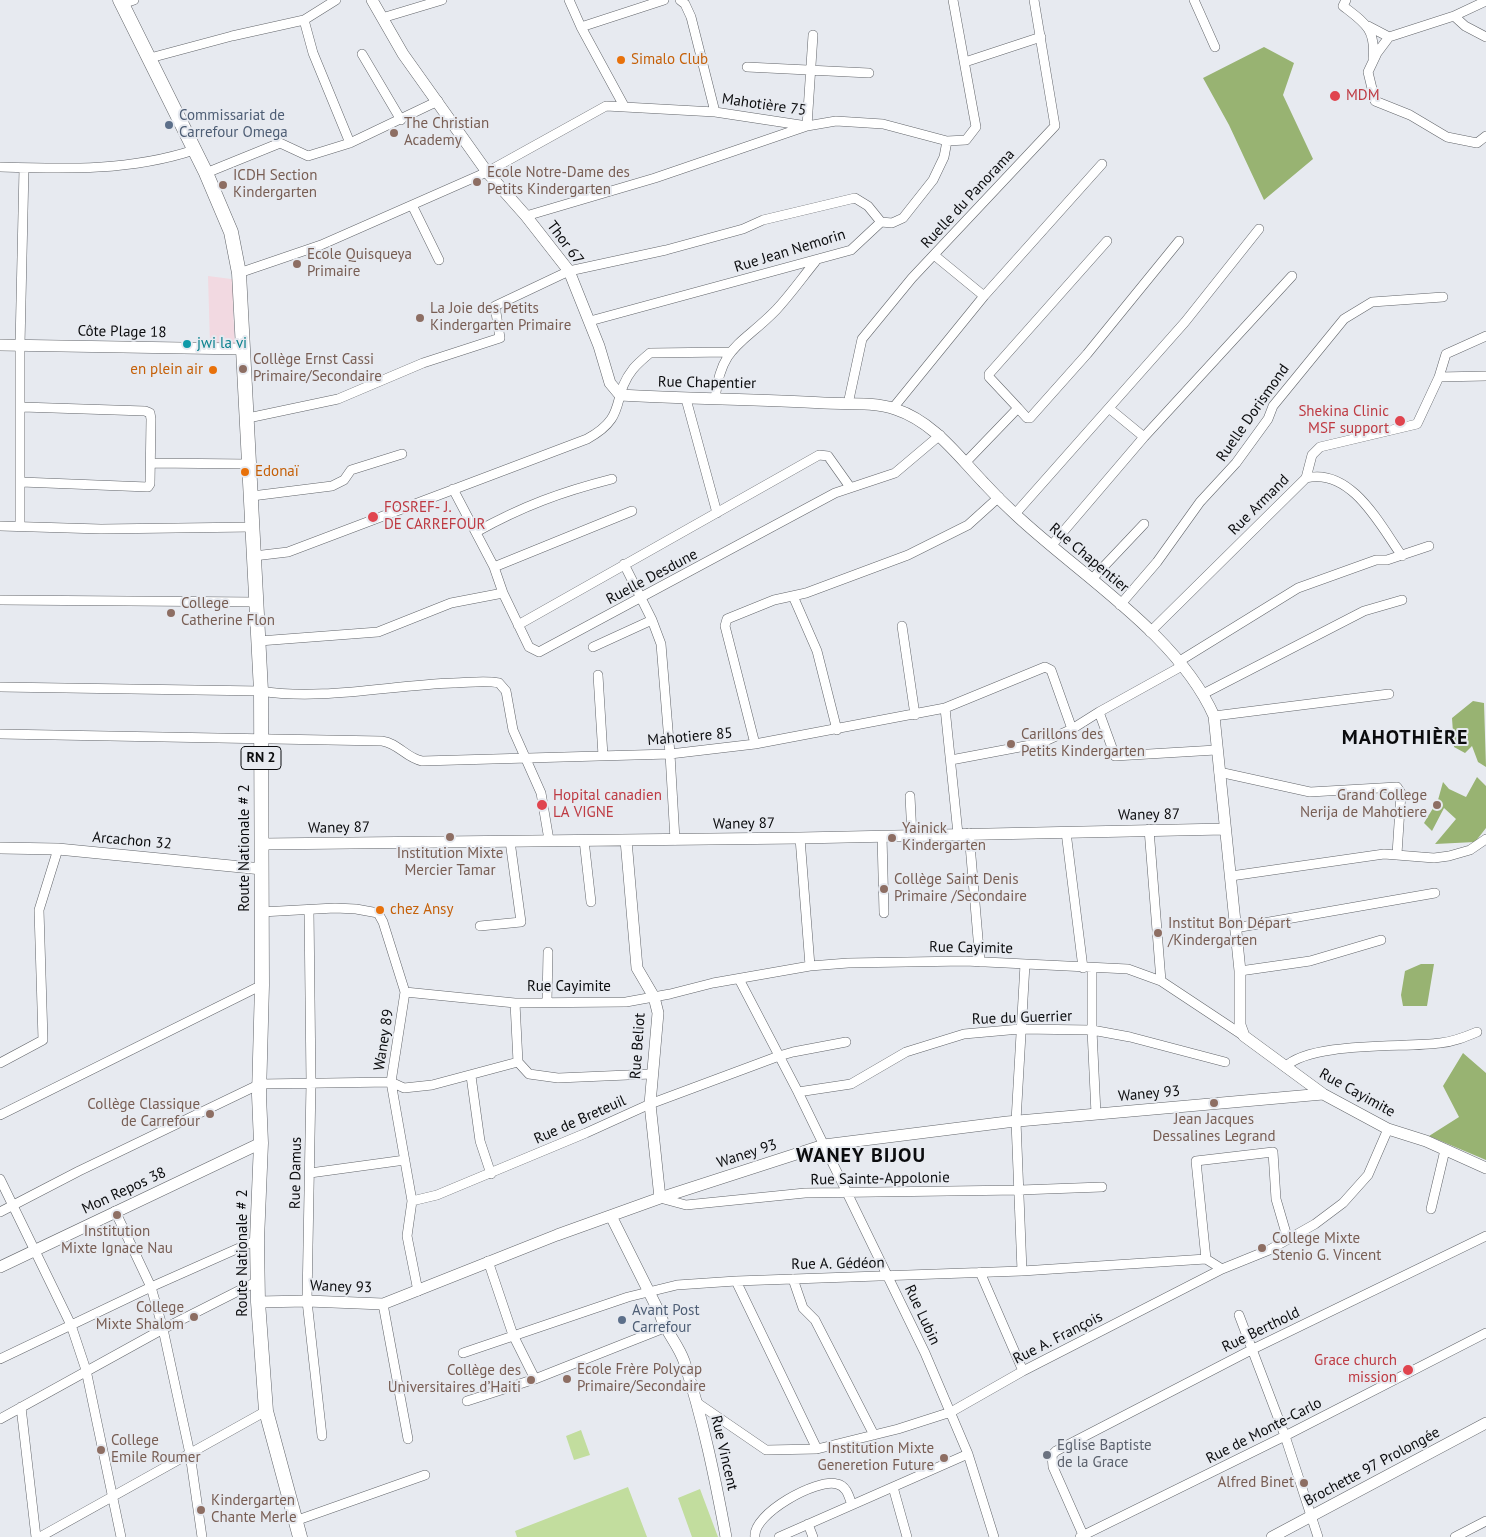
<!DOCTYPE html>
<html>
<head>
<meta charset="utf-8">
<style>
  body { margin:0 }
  canvas { display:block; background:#e7eaf0 }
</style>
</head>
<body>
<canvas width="1486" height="1537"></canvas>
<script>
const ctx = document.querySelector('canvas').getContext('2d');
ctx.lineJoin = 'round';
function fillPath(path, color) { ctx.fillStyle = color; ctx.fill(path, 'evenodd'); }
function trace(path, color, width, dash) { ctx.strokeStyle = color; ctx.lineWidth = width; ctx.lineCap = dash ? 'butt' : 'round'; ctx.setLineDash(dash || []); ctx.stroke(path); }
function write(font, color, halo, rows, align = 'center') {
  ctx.font = font + ' "PT Sans",sans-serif'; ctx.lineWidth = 4; ctx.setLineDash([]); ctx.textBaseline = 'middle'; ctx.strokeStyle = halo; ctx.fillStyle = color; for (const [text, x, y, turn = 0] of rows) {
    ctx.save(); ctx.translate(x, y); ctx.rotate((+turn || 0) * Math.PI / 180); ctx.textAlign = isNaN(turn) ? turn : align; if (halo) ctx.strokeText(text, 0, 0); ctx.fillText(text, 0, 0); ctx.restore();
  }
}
const commercial = new Path2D(`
  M208,276L239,280L233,307L235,346L210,345Z`);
const green = new Path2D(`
  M581,1430L590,1455L574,1460L566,1436Z
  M628,1487L647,1537H517L515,1531Z
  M700,1489L718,1537H692L678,1498Z`);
const forest = new Path2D(`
  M1264,47L1294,63L1283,95L1313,159L1264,200L1229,125L1203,78Z
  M1473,701L1484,703L1486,767L1478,762L1472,746L1465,753L1454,747L1452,718Z
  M1477,777L1486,786V828L1475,842L1435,844L1456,819L1444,808L1432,831L1424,823L1438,800L1443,782L1449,789L1466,797Z
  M1421,964H1434L1427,1006H1403L1401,995L1405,971Z
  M1463,1053L1486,1073V1160L1429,1136L1459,1117L1443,1086Z`);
const minor = new Path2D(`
  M569,0L581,27L624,106
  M680,0L685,4L691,17L715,112
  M1194,0L1215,47
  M1346,0L1343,6C1365,23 1376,29 1373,59
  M1486,1L1454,16L1465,26L1486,37
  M122,4L134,0
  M1454,16L1389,37L1377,53L1368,72L1375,101L1410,115L1447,137L1477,143L1486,136
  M382,18L442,0
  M304,20L313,53L350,143
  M1368,26L1389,37
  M581,27L664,0
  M362,54L401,120
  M150,58L232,36L304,20L336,0
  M965,62L1041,37
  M747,67L869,73
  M0,167C66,169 131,171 194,150
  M206,173L280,143L308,156L350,143L438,101
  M412,205L439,260
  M526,216L655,178L807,126L813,35
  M934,255L984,296
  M239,273L321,245L487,172L606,106L715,112L807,126L836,121L883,124L947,141L966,140L976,127L953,0
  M590,321L851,250L881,222L892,223L903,218L933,180L944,157L947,141
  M1439,377L1446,354L1486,336
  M686,399L717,513
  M715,399C721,345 742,345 776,310C790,295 802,278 815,262
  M848,404L862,339L912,278L1055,126L1034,0
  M893,408L984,296L1102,164
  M1018,408L989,377V374L1107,241
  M1110,409L1144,437
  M248,418L338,399L423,363L500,338L495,306L569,271L666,250L743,229L763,220L855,198L868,206L881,222
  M151,463L249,464
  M965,463L1018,408L1027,418H1030L1087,354L1179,241
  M1306,478C1351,467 1380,525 1402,556
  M21,482L148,487L150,484L151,419L150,413L145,411L22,407
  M453,489L494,567L503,593L529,647L539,652L835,493L895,473L940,435
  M252,496L332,486L344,480L351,470L402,454
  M1015,514L1185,322L1259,229
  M0,526L101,529L253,527
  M20,526V345L24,168
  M476,532C523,506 561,492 612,479
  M1051,546L1144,437L1292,276
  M254,556L288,552L587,439C629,416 610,398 633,369C638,363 644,358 650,353L730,352
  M624,564L652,620L661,644L670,754L675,840
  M494,567L632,511
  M1092,579L1144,524
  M793,596L817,651L837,730
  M0,600L258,602
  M1120,605L1157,562L1200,502L1236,463L1268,419L1273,406L1344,319L1372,302L1443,297
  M518,625L819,455L828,456L850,487
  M902,626L915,715
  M1150,632L1306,478L1312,455L1320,447L1417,424L1439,377L1486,376
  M259,641L378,632L451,603L503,593
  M593,647L652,620
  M1178,662L1298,588L1376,560H1387L1429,546
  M598,675L603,756
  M0,687L261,691C320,701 392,685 453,683C468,683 484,680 499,683L506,691L513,730L541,793L549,840
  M1203,694L1364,611L1402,600
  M945,708L958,834
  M1099,712L1115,756L1216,750
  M1214,716L1389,694
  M0,734L382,741C398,743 406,758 422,761L670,754L755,744L945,708L1045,667L1051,670L1072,729
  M755,744L725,626L727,619L774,600L806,593L908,555L968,525L999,497
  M951,760L1041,743L1072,729L1099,712L1182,666
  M1219,772L1310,792L1397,787L1401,793L1397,854
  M910,796L912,836
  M1149,829L1161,981
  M1066,832L1083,968
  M969,833L980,962
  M882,836L884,913
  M800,838L810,966
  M584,840L591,902
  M1231,876L1384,854L1434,858L1449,856L1470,850L1486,839
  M309,910L311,1083L307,1301L322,1436
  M261,912L335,908L356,909L378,913L383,922L405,992L391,1082L412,1201L407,1236L418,1291
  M480,926L521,922L510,841
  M1235,928L1435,893
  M1092,968V1030L1096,1114
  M1240,971L1310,961L1381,940
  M739,979L798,1092L925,1353L968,1454L994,1537
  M405,992L515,1003L626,1002L670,994L713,983L810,966L848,963L965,961L1128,969L1161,981L1244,1036
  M547,1002L548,952
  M515,1003L518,1062
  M0,1063L43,1040L39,910L58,849
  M1285,1067C1311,1041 1404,1048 1440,1043C1453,1042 1465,1037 1477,1032
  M471,1076L480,1141L491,1174
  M798,1092L851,1084L906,1052L964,1034L1020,1029L1092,1030L1130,1037L1225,1062
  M0,1115L262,985
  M310,1173L405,1160
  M0,1179L71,1325L86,1370L121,1537
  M660,1198L686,1205L805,1193L1020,1190L1102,1187
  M412,1201L437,1195L586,1133L650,1104L779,1056L793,1052L846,1042
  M1431,1209L1445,1150
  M115,1211L151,1287L163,1329L190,1454L202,1537
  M0,1212L79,1171L260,1084L391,1082L404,1088L432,1085L518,1062L529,1074L558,1078L651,1074
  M1206,1259L1196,1161L1273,1152L1276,1199L1288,1240
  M488,1261L513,1335L535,1379
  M1022,1271L1016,1121L1025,964
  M980,1272L1023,1371
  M793,1279L803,1308L815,1320L874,1435
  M736,1281L817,1449
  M383,1304L408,1439
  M1239,1315L1285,1436L1318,1537
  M463,1353L628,1297L677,1285L736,1281L1022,1271L1206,1259L1222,1269
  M0,1359L151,1287L257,1240
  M467,1401L535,1379L664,1328
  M696,1402L766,1450L817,1449L898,1429L951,1412L1023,1371L1222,1269L1269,1250L1315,1224L1343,1203L1368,1175L1388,1129
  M21,1407L36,1537
  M0,1419L163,1329L258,1281
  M893,1487L907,1537
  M295,1521L425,1475
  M808,1524L813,1537
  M40,1537L266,1411
  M755,1537C752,1514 817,1478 837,1484C847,1486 849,1497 852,1505
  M779,1537L968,1454
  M1080,1537L1285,1436L1486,1333
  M1084,1537L1053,1467L1052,1455L1056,1451L1253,1349L1486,1236
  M1455,1537L1486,1521`);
const tertiary = new Path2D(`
  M372,0L403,54L487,172L526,216L569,271L599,346L610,383L620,395C688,399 756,399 824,403C845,404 876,402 895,409C934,422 957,455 984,483C994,494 1005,505 1016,515C1080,575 1178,635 1214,716L1240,971V1025L1244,1036L1323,1094L1388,1129L1426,1141L1486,1168
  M0,345L244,349
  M626,840L637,968L654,997L658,1013L650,1104L660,1198
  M262,844L800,838L1225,829
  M0,848L58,849L262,869
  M611,1216L660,1314C665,1331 678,1344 684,1361C703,1419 715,1478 726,1537
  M0,1267L261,1143
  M258,1302L307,1301L383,1304L557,1235L660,1198L824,1145L1007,1122L1323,1094
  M1272,1537L1486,1423`);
const primary = new Path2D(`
  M120,0L206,173L231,232L239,273L261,691L262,985L259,1095L261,1143L257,1240L258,1302L266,1411L300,1537`);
const markers = [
  [621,60,5,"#e8710a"],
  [1335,96,6,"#e0444e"],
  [169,125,5,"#5c6f8a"],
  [394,133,5,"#8d6e63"],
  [477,182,5,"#8d6e63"],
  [223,185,5,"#8d6e63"],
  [297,264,5,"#8d6e63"],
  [420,318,5,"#8d6e63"],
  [187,344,5,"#0f9aa8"],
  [243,369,5,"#8d6e63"],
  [213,370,5,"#e8710a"],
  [1400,421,6,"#e0444e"],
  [245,472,5,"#e8710a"],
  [373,517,6,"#e0444e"],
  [171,613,5,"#8d6e63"],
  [1011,744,5,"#8d6e63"],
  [542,805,6,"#e0444e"],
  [1437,805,5,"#8d6e63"],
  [450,837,5,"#8d6e63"],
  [892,838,5,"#8d6e63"],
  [884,889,5,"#8d6e63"],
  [380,910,5,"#e8710a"],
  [1158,933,5,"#8d6e63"],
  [1214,1103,5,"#8d6e63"],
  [210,1114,5,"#8d6e63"],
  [117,1215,5,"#8d6e63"],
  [1262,1248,5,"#8d6e63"],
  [194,1317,5,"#8d6e63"],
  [622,1320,5,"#5c6f8a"],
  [1408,1370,6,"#e0444e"],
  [567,1379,5,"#8d6e63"],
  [531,1380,5,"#8d6e63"],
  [101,1450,5,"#8d6e63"],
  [1047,1455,5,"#6b7280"],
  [944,1458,5,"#8d6e63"],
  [1304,1483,5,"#8d6e63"],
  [201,1510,5,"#8d6e63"]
];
const shields = [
  [261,758,40]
];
const shieldNames = [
  ["RN 2",261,758]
];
const foodNames = [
  ["Simalo Club",631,60],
  ["en plein air",203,370,"right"],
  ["Edonaï",255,472],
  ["chez Ansy",390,910]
];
const healthNames = [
  ["MDM",1346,96],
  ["Shekina Clinic",1389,412,"right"],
  ["MSF support",1389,429,"right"],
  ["FOSREF- J.",384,508],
  ["DE CARREFOUR",384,525],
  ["Hopital canadien",553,796],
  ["LA VIGNE",553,813],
  ["Grace church",1397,1361,"right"],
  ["mission",1397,1378,"right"]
];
const streetNames = [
  ["Mahotière 75",764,105,8],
  ["Ruelle du Panorama",968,199,-47],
  ["Thor 67",565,243,53],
  ["Rue Jean Nemorin",790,251,-17],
  ["Côte Plage 18",122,332,1],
  ["Rue Chapentier",707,383,1],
  ["Ruelle Dorismond",1253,413,-55],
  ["Rue Armand",1259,505,-45],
  ["Rue Chapentier",1089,558,40],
  ["Ruelle Desdune",652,577,-28],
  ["Mahotiere 85",690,737,-5],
  ["Waney 87",1149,815,-1],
  ["Waney 87",744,824,-1],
  ["Waney 87",339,828,-1],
  ["Arcachon 32",132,841,5],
  ["Route Nationale # 2",245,848,-90],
  ["Rue Cayimite",971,948,1],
  ["Rue Cayimite",569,987],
  ["Rue du Guerrier",1022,1018,-2],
  ["Waney 89",384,1040,-81],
  ["Rue Beliot",638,1046,-86],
  ["Rue Cayimite",1357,1093,29],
  ["Waney 93",1149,1094,-5],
  ["Rue de Breteuil",580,1120,-24],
  ["Waney 93",747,1154,-18],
  ["Rue Damus",296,1173,-89],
  ["Rue Sainte-Appolonie",880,1179,-1],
  ["Mon Repos 38",124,1191,-25],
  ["Route Nationale # 2",243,1253,-90],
  ["Rue A. Gédéon",838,1264,-1],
  ["Waney 93",341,1287,2],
  ["Rue Lubin",922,1315,65],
  ["Rue Berthold",1261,1330,-26],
  ["Rue A. François",1058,1338,-27],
  ["Rue de Monte-Carlo",1264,1431,-27],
  ["Rue Vincent",724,1453,77],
  ["Brochette 97 Prolongée",1372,1467,-28]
];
const serviceNames = [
  ["Commissariat de",179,116],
  ["Carrefour Omega",179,133],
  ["Avant Post",632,1311],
  ["Carrefour",632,1328]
];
const educationNames = [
  ["The Christian",404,124],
  ["Academy",404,141],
  ["Ecole Notre-Dame des",487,173],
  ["Petits Kindergarten",487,190],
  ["ICDH Section",233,176],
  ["Kindergarten",233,193],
  ["Ecole Quisqueya",307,255],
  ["Primaire",307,272],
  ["La Joie des Petits",430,309],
  ["Kindergarten Primaire",430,326],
  ["Collège Ernst Cassi",253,360],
  ["Primaire/Secondaire",253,377],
  ["College",181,604],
  ["Catherine Flon",181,621],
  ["Carillons des",1021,735],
  ["Petits Kindergarten",1021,752],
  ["Grand College",1427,796,"right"],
  ["Nerija de Mahotiere",1427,813,"right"],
  ["Yainick",902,829],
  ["Kindergarten",902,846],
  ["Institution Mixte",450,854,"center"],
  ["Mercier Tamar",450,871,"center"],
  ["Collège Saint Denis",894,880],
  ["Primaire /Secondaire",894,897],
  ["Institut Bon Départ",1168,924],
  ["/Kindergarten",1168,941],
  ["Collège Classique",200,1105,"right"],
  ["de Carrefour",200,1122,"right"],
  ["Jean Jacques",1214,1120,"center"],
  ["Dessalines Legrand",1214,1137,"center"],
  ["Institution",117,1232,"center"],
  ["Mixte Ignace Nau",117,1249,"center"],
  ["College Mixte",1272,1239],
  ["Stenio G. Vincent",1272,1256],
  ["College",184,1308,"right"],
  ["Mixte Shalom",184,1325,"right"],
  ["Ecole Frère Polycap",577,1370],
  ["Primaire/Secondaire",577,1387],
  ["Collège des",521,1371,"right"],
  ["Universitaires d’Haiti",521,1388,"right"],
  ["College",111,1441],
  ["Emile Roumer",111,1458],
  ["Institution Mixte",934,1449,"right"],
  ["Generetion Future",934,1466,"right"],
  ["Alfred Binet",1294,1483,"right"],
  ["Kindergarten",211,1501],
  ["Chante Merle",211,1518]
];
const cultureNames = [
  ["jwi la vi",197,344]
];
const worshipNames = [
  ["Eglise Baptiste",1057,1446],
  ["de la Grace",1057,1463]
];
const districtNames = [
  ["MAHOTHIÈRE",1405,738],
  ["WANEY BIJOU",861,1156]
];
fillPath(commercial, '#f2d9e1');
fillPath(green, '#c2dd9e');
fillPath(forest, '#98b372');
trace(minor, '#62656a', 10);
trace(tertiary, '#62656a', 12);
trace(primary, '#62656a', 15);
trace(minor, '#fff', 9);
trace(tertiary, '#fff', 11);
trace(primary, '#fff', 14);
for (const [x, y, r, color] of markers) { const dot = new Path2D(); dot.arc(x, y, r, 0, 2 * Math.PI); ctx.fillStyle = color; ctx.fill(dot); trace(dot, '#e7eaf0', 2); }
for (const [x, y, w] of shields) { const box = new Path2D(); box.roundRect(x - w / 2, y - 11.5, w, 23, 4); ctx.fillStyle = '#e7eaf0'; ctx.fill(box); trace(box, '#0b0c0e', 1); }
write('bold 14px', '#0b0c0e', null, shieldNames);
write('15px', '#c56008', '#e7eaf0', foodNames, 'left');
write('15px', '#be3a42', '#e7eaf0', healthNames, 'left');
write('15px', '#0b0c0e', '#e7eaf0', streetNames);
write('15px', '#4e5e75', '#e7eaf0', serviceNames, 'left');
write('15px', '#785e54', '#e7eaf0', educationNames, 'left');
write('15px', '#0d838f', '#e7eaf0', cultureNames, 'left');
write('15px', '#5b616d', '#e7eaf0', worshipNames, 'left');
ctx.letterSpacing = '1px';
write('bold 20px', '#0b0c0e', '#e7eaf0', districtNames);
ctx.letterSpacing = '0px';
</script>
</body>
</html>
